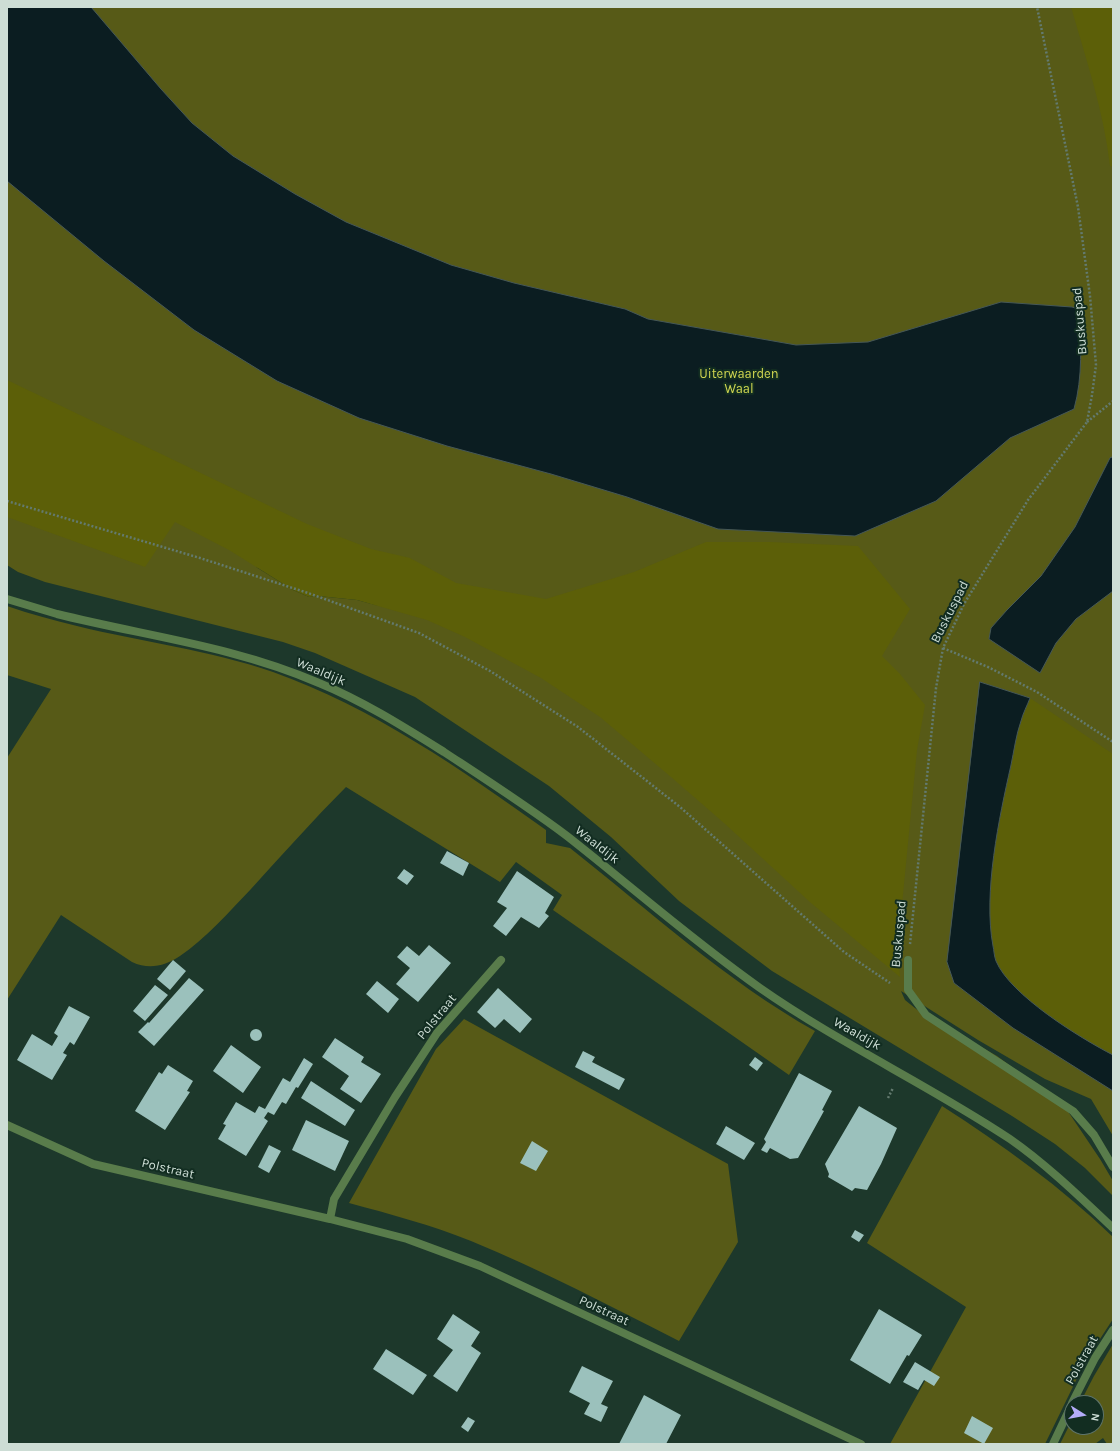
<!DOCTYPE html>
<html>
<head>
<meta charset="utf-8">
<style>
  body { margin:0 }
  #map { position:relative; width:1120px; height:1451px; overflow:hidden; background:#1d382b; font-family:Karla,sans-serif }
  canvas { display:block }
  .frame { position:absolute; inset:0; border:8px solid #cdddd5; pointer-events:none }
  .north { position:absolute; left:1064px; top:1395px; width:40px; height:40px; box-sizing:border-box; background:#122d21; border:1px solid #5d7369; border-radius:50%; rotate:101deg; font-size:11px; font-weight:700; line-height:16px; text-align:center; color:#cdddd5 }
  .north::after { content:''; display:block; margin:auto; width:14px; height:18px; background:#b4acf9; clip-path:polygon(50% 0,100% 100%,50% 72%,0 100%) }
</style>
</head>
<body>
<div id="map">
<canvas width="1120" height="1451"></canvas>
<div class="frame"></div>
<div class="north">N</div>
</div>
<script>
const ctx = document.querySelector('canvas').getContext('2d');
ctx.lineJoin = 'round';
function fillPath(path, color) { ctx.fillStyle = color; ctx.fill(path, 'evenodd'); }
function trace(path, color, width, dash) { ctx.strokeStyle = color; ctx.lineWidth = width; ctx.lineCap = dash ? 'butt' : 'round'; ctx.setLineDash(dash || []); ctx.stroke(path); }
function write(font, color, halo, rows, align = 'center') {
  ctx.font = font + ' Karla,sans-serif'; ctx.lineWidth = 4; ctx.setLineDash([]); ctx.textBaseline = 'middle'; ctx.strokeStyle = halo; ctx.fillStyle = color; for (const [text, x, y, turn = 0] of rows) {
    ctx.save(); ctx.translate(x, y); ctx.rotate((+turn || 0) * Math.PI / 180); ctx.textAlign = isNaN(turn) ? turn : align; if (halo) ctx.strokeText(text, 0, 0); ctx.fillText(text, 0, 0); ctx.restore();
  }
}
const green = new Path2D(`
  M7,7H1113V1136L1091,1099L1045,1079L978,1040L901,991L905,1000L920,1012L997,1056L1039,1087L1067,1110L1100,1159L1113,1181V1196L1085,1168L1055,1144L1012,1116L772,971L679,901L611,837L549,786L415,697L315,653L283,642L45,582L18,572L7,565ZM256,567L379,606L357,600L318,596L309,597L293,590Z
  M7,606C30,614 53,620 77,626C142,642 209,650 273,672C372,707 462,770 546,830V843L570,848C650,911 726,981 815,1031L789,1075L553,910L562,895L516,862L500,882L346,787C313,820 282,855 251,889C230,911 205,939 180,956C165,966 149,970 132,962L61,915L7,1000V758L51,689L7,675Z
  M464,1019L728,1164L738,1242L679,1341C610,1306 542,1270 471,1241C431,1225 390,1214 349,1203L436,1049Z
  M942,1106C1003,1145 1061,1187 1113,1237V1319L1085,1362L1045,1444H890L966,1307L867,1243Z
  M1113,1344V1444H1107L1103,1438L1095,1444H1060L1072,1420V1427H1096V1403H1080L1094,1376Z`);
const forest = new Path2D(`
  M1071,7H1113V167L1110,166C1104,112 1086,59 1071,7Z
  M7,380L307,524L371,549L410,558L456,583L546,599L634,572L706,542H769L858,546L910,609L882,656L900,674L925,705L917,750L898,946L900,977L811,903L724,823L671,777L600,717L541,678L465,637L427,620L357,600L318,596L309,597L293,590L229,550L175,522L145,567L7,517Z
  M1030,698L1113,754V1055C1080,1038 1010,995 996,961C994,956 994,950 993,946C983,893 999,818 1011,765C1014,751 1016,735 1021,721C1023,713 1027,706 1030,698Z`);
const water = new Path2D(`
  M7,7H91L161,89L192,123L233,156L295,194L346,222L451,265L514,283L625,309L648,319L796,345L868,342L1001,302L1072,307L1079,309C1081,342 1083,377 1074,409L1010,438L936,501L855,536L718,529L627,497L551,474L447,446L359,418L277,381L194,330L104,261L7,181Z
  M1113,457V591L1076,619L1056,643L1040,673L989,639L991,628L1007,610L1041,576L1075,527L1110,458Z
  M980,682L1030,698C1027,706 1023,713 1021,721C1016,735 1014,751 1011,765C999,818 983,893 993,946C994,950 994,956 996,961C1010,995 1080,1038 1113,1055V1091L1013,1028L954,983L947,962Z`);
const building = new Path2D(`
  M447,851L469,863L463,876L440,863Z
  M404,869L414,876L407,885L397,878Z
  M517,871L554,897L545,913L549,916L539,928L521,917L506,936L493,926L507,908L497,902Z
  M429,945L451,963L418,1002L396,984L410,968L397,957L407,946L419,956Z
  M173,960L186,971L170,990L157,979Z
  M189,978L204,990L154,1046L138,1032L148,1022L149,1023Z
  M377,981L399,999L388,1013L366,994Z
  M155,985L168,995L145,1021L133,1011Z
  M498,988L532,1019L520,1033L504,1019L495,1028L477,1012Z
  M69,1006L90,1017L74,1045L70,1042L63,1053L67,1055L52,1080L17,1060L32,1034L52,1046L58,1036L54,1033Z
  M250 1035a6 6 0 1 1 12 0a6 6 0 1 1-12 0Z
  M335,1038L364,1057L361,1062L381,1074L361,1103L340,1089L349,1076L322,1057Z
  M231,1045L261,1067L243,1093L213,1071Z
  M583,1051L595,1057L592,1062L625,1079L619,1090L575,1067Z
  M755,1057L763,1063L757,1071L749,1065Z
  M304,1058L313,1064L298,1088L296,1087L286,1104L282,1102L274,1115L268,1112L264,1118L268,1121L246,1156L218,1139L226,1125L223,1124L236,1102L255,1113L259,1106L265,1109L283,1078L290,1082Z
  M168,1065L193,1081L187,1091L190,1092L165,1130L135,1111L159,1072L162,1074Z
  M799,1073L832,1091L822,1110L824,1111L798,1158L790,1159L770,1148L767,1153L761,1150L766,1142L764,1139Z
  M311,1081L355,1110L345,1126L301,1098Z
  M859,1106L897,1128L881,1164L867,1190L855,1188L852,1191L828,1177L829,1174L825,1164Z
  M306,1120L349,1141L335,1171L292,1150Z
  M726,1126L755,1143L744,1160L716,1144Z
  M532,1141L548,1151L536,1171L520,1163Z
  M269,1145L281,1151L269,1173L258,1167Z
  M855,1230L864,1235L859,1242L851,1237Z
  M879,1309L922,1335L909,1356L907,1355L890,1384L850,1360Z
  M453,1314L480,1332L471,1346L481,1353L457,1392L433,1376L453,1350L437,1339Z
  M386,1349L427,1375L413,1395L373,1369Z
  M915,1362L940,1377L934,1386L924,1380L918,1390L903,1382Z
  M582,1366L613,1381L601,1404L608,1407L601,1422L584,1414L590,1403L569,1392Z
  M644,1395L681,1415L666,1444H619Z
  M972,1416L993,1428L984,1444L964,1433Z
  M468,1417L475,1421L468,1432L461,1427Z`);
const path = new Path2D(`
  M1087,422L1113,401
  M7,501L200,558L308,593L419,633L490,671L578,727L680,807L844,952L890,983
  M943,648L988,667L1037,692L1113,742
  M910,944L936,688L943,648L964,604L1028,500L1087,422L1092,395L1096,365L1090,296L1078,207L1037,7
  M888,1098L893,1088`);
const minor = new Path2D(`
  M7,599C24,604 40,609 57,614C145,636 234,646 319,683C363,701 404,727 444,752C485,779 527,806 567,836C632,887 693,941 760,988C840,1044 929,1085 1010,1139C1046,1164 1081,1198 1113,1228
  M908,960V990L926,1015L1073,1111L1094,1135L1113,1167
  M7,1125L93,1164L330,1219L407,1239L480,1266L861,1444
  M330,1219L334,1199L395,1097L437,1033L501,960
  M1072,1403L1095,1358L1113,1330
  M1053,1444L1072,1404`);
const streetNames = [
  ["Buskuspad",1080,321,-95],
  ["Buskuspad",950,612,-63],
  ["Waaldijk",321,672,23],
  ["Waaldijk",597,845,38],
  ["Buskuspad",899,934,-85],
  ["Polstraat",437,1017,-51],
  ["Waaldijk",857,1034,30],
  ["Polstraat",168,1169,13],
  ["Polstraat",604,1311,25],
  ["Polstraat",1082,1360,-61]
];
const parkNames = [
  ["Uiterwaarden",739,374],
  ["Waal",739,389]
];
fillPath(green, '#575a17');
fillPath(forest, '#5c5f08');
fillPath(water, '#0b1d21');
trace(water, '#455757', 1);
fillPath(building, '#9bc1bc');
trace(path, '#637a6f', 2.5, [2, 2]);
trace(minor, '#597c4b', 8);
write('13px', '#cdddd5', '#122d21', streetNames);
write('13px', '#d1d751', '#122d21', parkNames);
</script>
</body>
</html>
